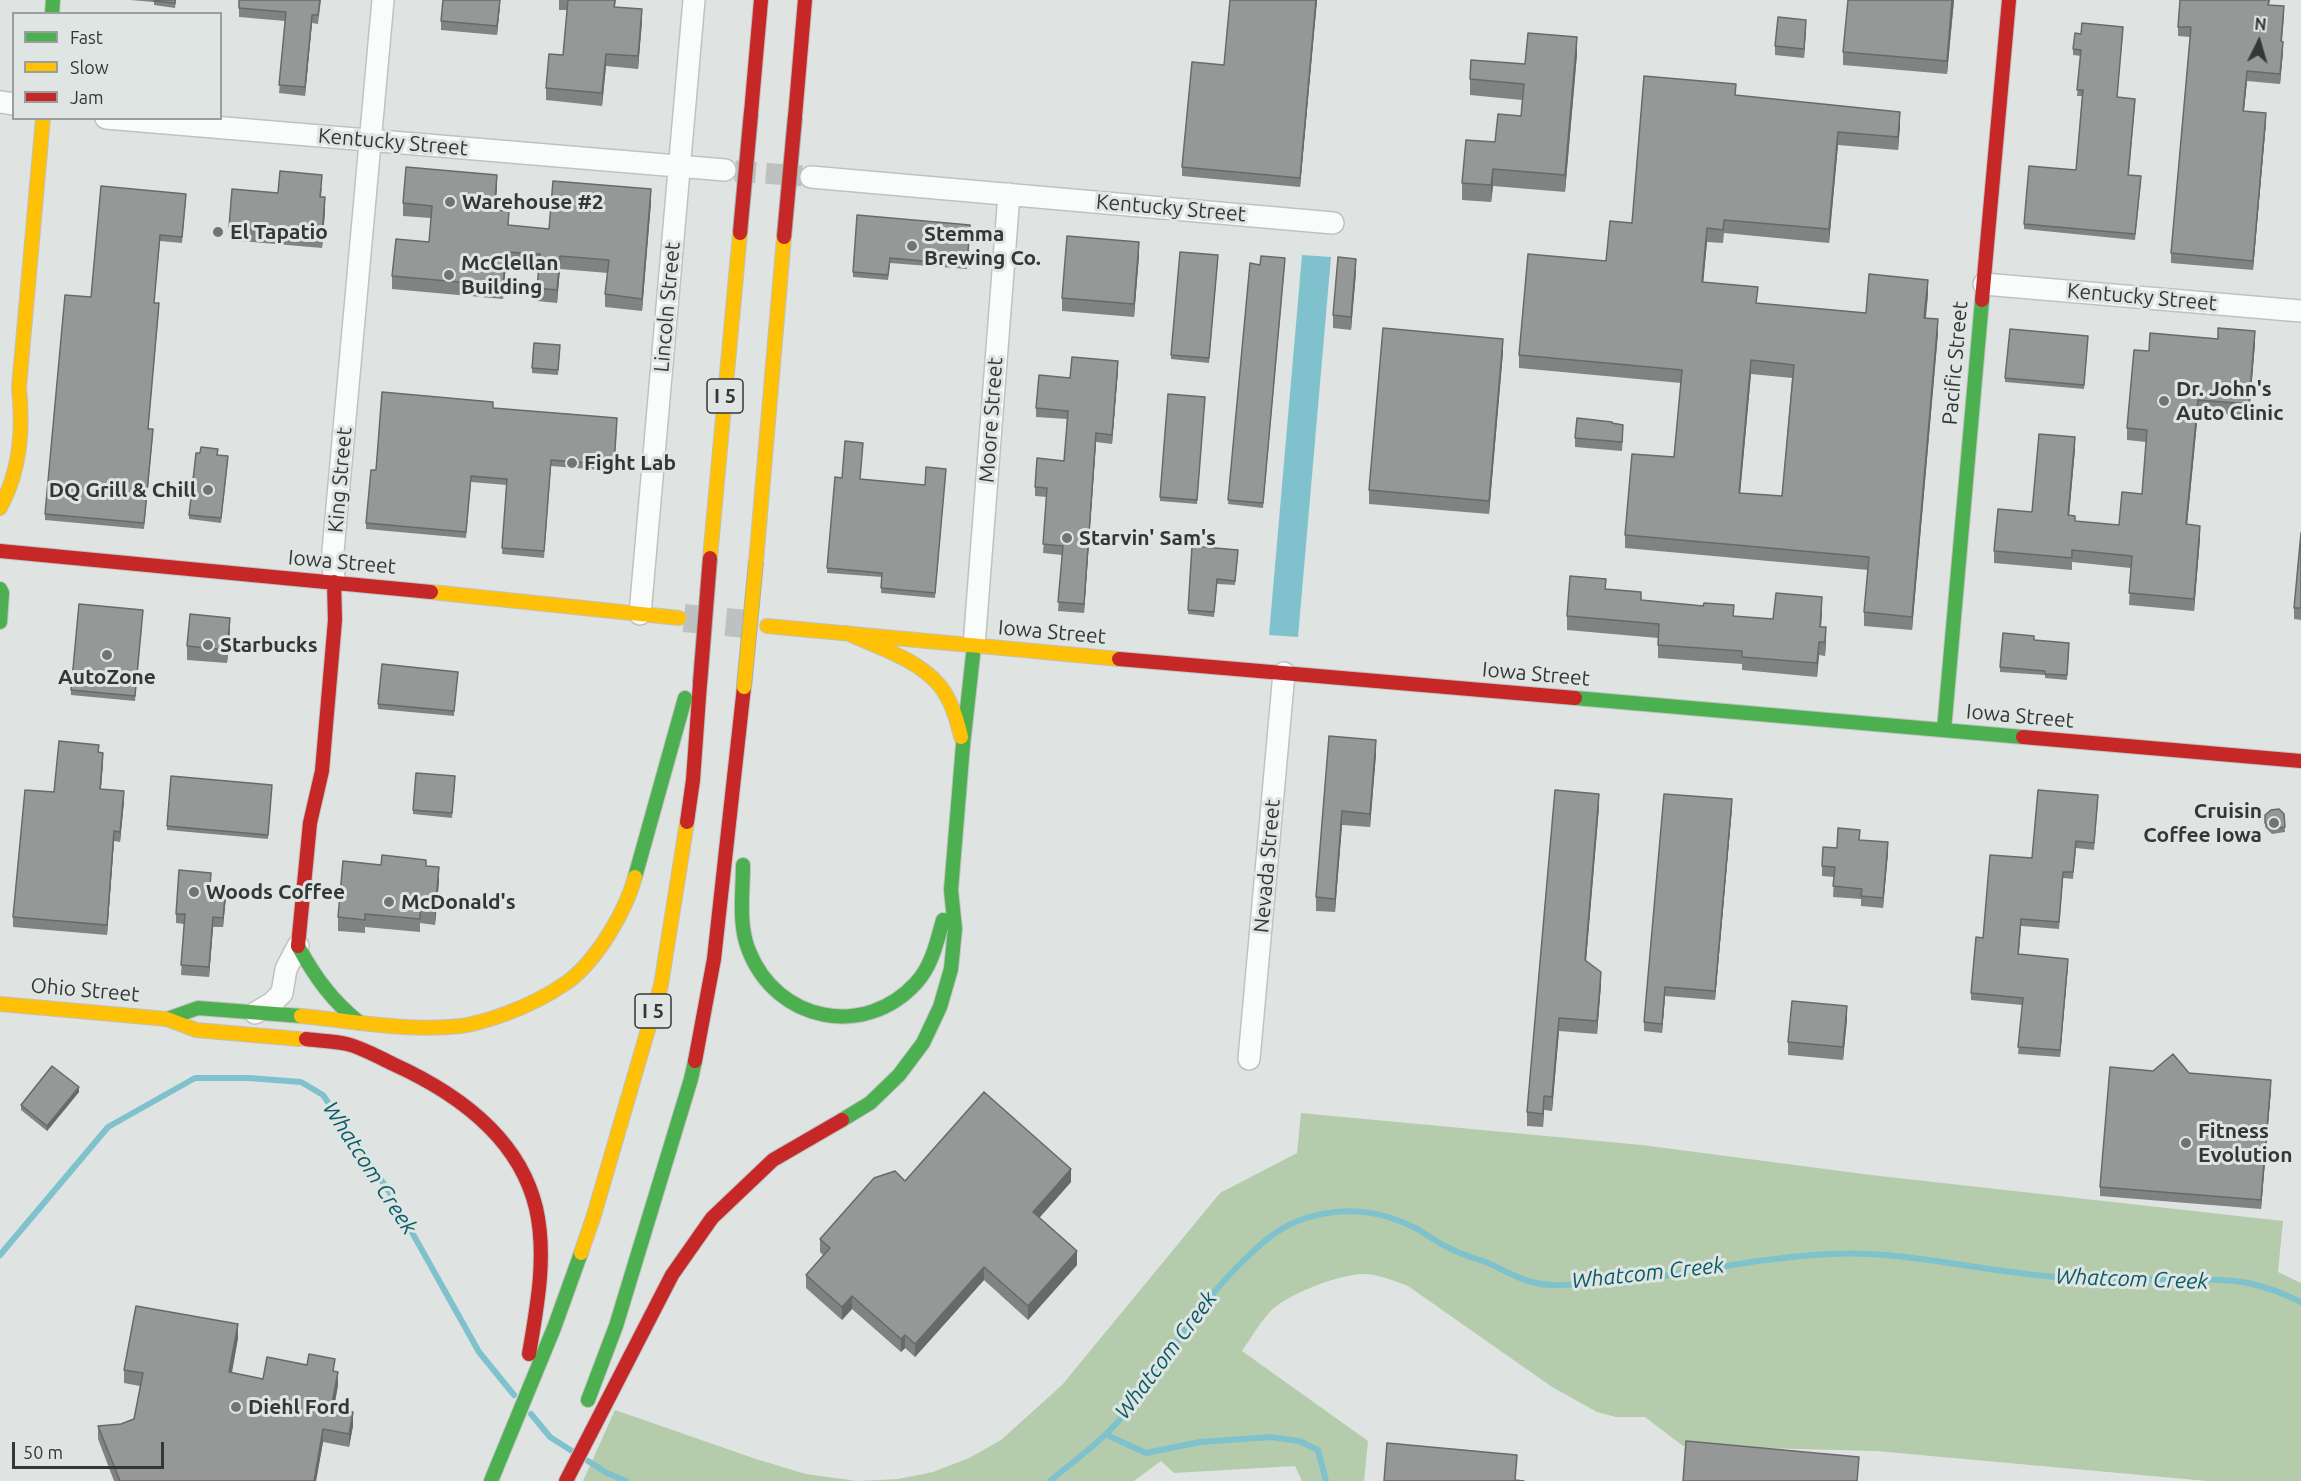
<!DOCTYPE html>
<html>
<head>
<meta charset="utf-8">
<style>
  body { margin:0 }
  #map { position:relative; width:2301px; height:1481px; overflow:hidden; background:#dfe4e2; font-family:Ubuntu,sans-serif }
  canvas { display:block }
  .legend { position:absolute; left:12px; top:12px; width:210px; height:108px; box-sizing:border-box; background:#dee5e3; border:2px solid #9a9f9e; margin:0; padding:8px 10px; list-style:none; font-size:18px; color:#343736 }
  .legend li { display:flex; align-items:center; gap:12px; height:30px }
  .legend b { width:30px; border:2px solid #9a9f9e }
  .north { position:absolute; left:2229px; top:12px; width:60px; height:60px; -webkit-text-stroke:4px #dee5e3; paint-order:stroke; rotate:5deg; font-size:16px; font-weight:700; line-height:24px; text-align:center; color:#343736 }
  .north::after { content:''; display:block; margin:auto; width:21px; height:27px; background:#343736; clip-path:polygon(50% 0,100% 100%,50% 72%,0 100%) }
  .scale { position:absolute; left:12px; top:1442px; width:152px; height:27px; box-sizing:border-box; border:3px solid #343736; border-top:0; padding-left:8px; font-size:18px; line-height:21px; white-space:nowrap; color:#343736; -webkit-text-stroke:4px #dee5e3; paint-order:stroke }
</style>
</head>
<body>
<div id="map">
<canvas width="2301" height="1481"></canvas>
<ul class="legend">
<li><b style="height:8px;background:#4caf50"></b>Fast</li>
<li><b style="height:8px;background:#ffc107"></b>Slow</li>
<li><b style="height:8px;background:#c62828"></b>Jam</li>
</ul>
<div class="north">N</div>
<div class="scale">50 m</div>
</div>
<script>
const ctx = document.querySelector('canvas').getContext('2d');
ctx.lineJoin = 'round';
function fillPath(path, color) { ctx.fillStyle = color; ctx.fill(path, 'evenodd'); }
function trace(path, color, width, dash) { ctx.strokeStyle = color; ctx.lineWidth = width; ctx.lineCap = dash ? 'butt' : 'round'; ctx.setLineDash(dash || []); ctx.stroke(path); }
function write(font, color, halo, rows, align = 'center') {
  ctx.font = font + ' Ubuntu,sans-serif'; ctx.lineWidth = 6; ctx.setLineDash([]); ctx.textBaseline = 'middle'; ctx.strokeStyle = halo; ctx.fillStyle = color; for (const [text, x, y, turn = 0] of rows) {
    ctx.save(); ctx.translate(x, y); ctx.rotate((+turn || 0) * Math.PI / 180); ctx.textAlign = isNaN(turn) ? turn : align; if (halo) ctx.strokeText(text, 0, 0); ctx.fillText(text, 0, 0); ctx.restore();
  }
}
const forest = new Path2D(`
  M1301,1113L1642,1145L1871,1175L2283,1221L2278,1272L2301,1283V1481H2207L1876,1451L1683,1446L1645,1417H1616L1597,1412L1552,1387L1408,1286C1394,1281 1379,1274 1363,1274C1340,1274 1284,1295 1269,1313C1259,1324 1251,1338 1242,1351L1368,1441L1364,1481H1302L1295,1466L1174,1473L1161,1461L1134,1481H583L615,1410L756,1459L806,1474L857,1481L898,1479L933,1472L969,1458L1001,1440L1062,1385L1220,1193L1297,1153Z`);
const water = new Path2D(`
  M1302,255L1331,257L1298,637L1269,635Z`);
const stream = new Path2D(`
  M0,1255L108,1127L195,1078H249L301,1082L323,1095L390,1193L479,1352L514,1395
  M531,1414L550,1437L572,1451
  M1107,1435L1146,1453L1200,1442L1271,1437L1299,1441L1318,1450L1326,1481
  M588,1461L607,1473L626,1481
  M1050,1481C1075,1460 1102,1441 1123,1416C1162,1366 1193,1312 1237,1267C1255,1249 1274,1230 1298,1221C1338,1205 1381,1209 1419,1230C1429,1236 1438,1243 1449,1248C1462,1255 1475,1258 1488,1263C1510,1273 1528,1285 1553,1285C1647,1286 1738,1258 1831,1254C1912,1250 1993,1275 2074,1278C2109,1278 2144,1279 2179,1279C2202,1279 2226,1279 2248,1283C2266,1287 2285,1294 2301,1302`);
const streetTunnel = new Path2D(`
  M735,171L802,176`);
const secondaryTunnel = new Path2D(`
  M684,618L767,626`);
const street = new Path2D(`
  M0,102L14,104
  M106,118L725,170
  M811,177L1333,223
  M1984,284L2301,311
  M334,582L333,551L383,0
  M640,614L694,0
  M974,646L1009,194
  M255,1013L272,1003L282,993L286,969L298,946
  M1249,1059L1284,673`);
const fast = new Path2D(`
  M52,14L53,0
  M0,589L2,593L0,622
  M1575,698L2023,737
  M1944,730L1982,300
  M743,865C743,893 738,925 749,951C777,1022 865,1039 916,983C932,966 937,941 943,920
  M635,877L685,698
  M298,946C315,977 332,1001 360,1023
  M167,1019L198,1008L301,1016
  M842,1120L870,1103L899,1075L923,1043L940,1007L951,969L955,929L951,890L963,745L974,646
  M588,1400L616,1326L691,1079L695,1061
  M491,1481L554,1328L581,1253`);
const slow = new Path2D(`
  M0,508C21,469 23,430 19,387L43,118
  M710,558L740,233
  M756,562L784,237
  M431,592L679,618
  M767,626L1119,659
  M847,633C877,647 918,659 940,686C951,700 957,719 961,737
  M0,1004L167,1019L196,1030L299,1039
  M301,1016C353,1021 408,1032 461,1026C476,1024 491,1019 505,1014C527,1006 547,996 566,983C596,962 626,911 635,877
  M581,1253L594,1215L661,985L687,822`);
const jam = new Path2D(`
  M751,113L761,0
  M795,117L805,0
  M1982,300L2009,0
  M0,551L431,592
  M1119,659L1575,698
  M2023,737L2301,761
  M687,822L693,780L700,683
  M298,946L310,823L322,771L335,620L334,582
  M306,1039C320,1041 334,1041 347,1044C363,1048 378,1057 393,1064C457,1093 519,1137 536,1208C547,1256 537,1307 529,1354
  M695,1061L714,959L744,687
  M566,1481L672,1275L712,1218L773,1160L842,1120`);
const slowBridge = new Path2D(`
  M744,687L756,562`);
const jamBridge = new Path2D(`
  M740,233L751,113
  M784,237L795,117
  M700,683L710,558`);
const wall = new Path2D(`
  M130,0H176L175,8L154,5V2Z
  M239,0H321L318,24L312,23L305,96L279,93L285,21L239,17Z
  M559,0H616L615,7L642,21L638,69L606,66L602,106L546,100V88L563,55L567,10H559Z
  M1317,0L1300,187L1182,176V167L1224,65Z
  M1954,0L1947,74L1843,65V52Z
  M2270,0L2269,5L2284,16L2282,42L2283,51L2280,84L2247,81L2244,111L2266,122L2253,270L2171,263V253L2190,37L2178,36V27Z
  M500,6L497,35L441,30V21Z
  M1806,29L1804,58L1775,55V46Z
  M2123,33L2117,97L2135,105L2129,175L2141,182L2135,240L2024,229V224L2076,170L2082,96H2077L2081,56L2073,55V49L2081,34Z
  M1577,54L1565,192L1493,186L1491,202L1462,200V183L1495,142L1521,116L1522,100L1470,95V79L1525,64Z
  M1736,95L1900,125L1898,150L1838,145L1829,243L1724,233L1723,243L1707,242L1703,282L1757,303L1866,313L1928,294L1926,318L1938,333L1912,630L1864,626V612L1868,570L1625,548V535L1674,457L1681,383L1519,368V355L1606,261L1632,223ZM1751,374L1792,378L1782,496L1740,493Z
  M497,187L495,210L509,225L549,229L651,202L642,311L605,307V294L608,273L560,269L557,303L537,301V288L539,267L506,264L503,299L392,289V276L429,242L431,218L403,216V203Z
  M322,188L321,197L325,211L322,248L229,240V227L278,193Z
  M186,200L182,243L160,241L154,303L159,309L148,429L153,435L144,529L45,520V514L91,297Z
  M970,230L967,269L890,263L888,280L853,277V272Z
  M1139,256L1134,317L1062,311V298Z
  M1218,260L1209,363L1171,359V355Z
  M1285,263L1263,508L1228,504L1260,265Z
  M1356,272L1351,330L1333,328V315Z
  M2088,340L2084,389L2005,382V378Z
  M2255,343L2249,416L2198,412L2187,525L2200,538L2194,611L2129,605L2131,568L2072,562V570L1994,563V551L2032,512L2075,449L2069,516L2075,521L2119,525L2142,494L2146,442L2127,440V428L2149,351Z
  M560,349L558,375L532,373V368Z
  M1503,352L1489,514L1369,504V490Z
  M1118,370L1112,444L1096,442L1084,613L1058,611L1062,555L1043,553L1047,497L1035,496V487L1064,461L1067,419L1036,417V408L1070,378Z
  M1205,397L1197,504L1160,501V497Z
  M493,408L617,425L614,471L551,466L544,558L502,554L507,485L471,482L466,538L366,529V523L376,470Z
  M1612,423L1623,434L1622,451L1575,447V438Z
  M218,455L228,461L221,523L189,519V515Z
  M946,469L935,598L881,593L882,577L827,573V568L860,479L925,485Z
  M2301,533V620L2294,619V608Z
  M1192,546L1238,555L1235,585L1217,584L1214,617L1188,614Z
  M1606,589L1641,600L1734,616L1773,619L1822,611L1821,627L1826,641L1825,656L1819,655L1817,677L1742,670V664L1658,658V638L1567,630V616Z
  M143,610L135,701L71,695V690Z
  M230,631L227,663L187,660V646Z
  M2034,640L2069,648L2067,680L2045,678V675L2000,672V667Z
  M458,672L454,716L378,709V704Z
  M1329,736L1376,754L1370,827L1342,825L1335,912L1316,911V897Z
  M99,752L103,763L101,789L124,801L120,842L114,841L107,935L13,927V917L54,792Z
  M455,781L452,818L413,814V810Z
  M272,785L268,839L167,830V826Z
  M2098,801L2094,850L2076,848L2073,879L2063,878L2059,929L2021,926L2019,954L2068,965L2060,1057L2018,1054L2022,1005L1971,1000V993L1983,938L2032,858Z
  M1599,807L1586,961L1601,985L1597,1034L1559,1031L1552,1111L1544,1110L1543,1127L1527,1126V1112Z
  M1732,808L1715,1000L1665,996L1662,1033L1644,1031V1022Z
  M2284,814L2285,832L2272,834L2265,827V815Z
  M1860,840L1888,853L1883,908L1861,906V899L1833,897L1834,877L1822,876V866L1837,848Z
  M381,865L426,866L439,881L435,925L420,923V932L365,927V933L338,931V917Z
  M211,885L226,896L223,927H213L209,977L181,975L184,924L176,923V914Z
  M1847,1019L1843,1060L1788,1055V1042Z
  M2189,1073L2271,1089L2261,1209L2100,1196V1187Z
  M79,1092L47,1131L21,1110V1105Z
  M905,1181L1071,1182L1039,1218L1077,1265L1028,1320L984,1280L915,1357L905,1348L901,1352L852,1309L842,1320L806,1288V1275L823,1255L820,1252V1239Z
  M238,1338L232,1373L263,1379L335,1371L338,1385L334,1409L353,1426L349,1447L323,1442L316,1481H114L98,1439V1426L121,1424L134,1419L140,1386L124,1383V1370Z`);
const shadedWall = new Path2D(`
  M500,0V6L497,35V26Z
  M1316,0H1317L1300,187V178Z
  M1952,0H1954L1947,74V61Z
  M642,9V21L638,69V56Z
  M312,15V23L305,96V87Z
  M1806,20V29L1804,58V49Z
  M1577,37V54L1565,192V175Z
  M2283,42V51L2280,84V74Z
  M606,54V66L602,106V93Z
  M2247,71V81L2243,120V111Z
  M1900,112V125L1898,150V137Z
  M2266,113V122L2253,270V261Z
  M1838,132V145L1829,243V229Z
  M1493,169V186L1491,202V185Z
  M497,175V187L494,223V210Z
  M651,189V202L642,311V299Z
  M325,197V211L322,248V235Z
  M1707,228V242L1702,296V282Z
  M1139,242V256L1134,317V304Z
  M506,252V264L503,299V286Z
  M560,256V269L557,303V290Z
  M1356,259V272L1351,330V317Z
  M1928,280V294L1924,331V318Z
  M1938,319V333L1912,630V617Z
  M2255,331V343L2249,416V404Z
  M1503,339V352L1489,514V501Z
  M1751,360V374L1739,506V493Z
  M1118,361V370L1112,444V435Z
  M2198,400V412L2186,536V524Z
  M1096,433V442L1084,613V604Z
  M2075,437V449L2068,527V515Z
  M2200,526V538L2194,611V599Z
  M1822,597V611L1820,640V627Z
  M230,618V631L227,663V650Z
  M1826,627V641L1825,656V642Z
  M1819,642V655L1817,677V663Z
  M1376,740V754L1370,827V814Z
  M103,753V763L100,799V789Z
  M124,791V801L120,842V832Z
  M1599,794V807L1585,973V960Z
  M1732,799V808L1715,1000V991Z
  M1342,811V825L1335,912V899Z
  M114,831V841L107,935V925Z
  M1888,842V853L1883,908V898Z
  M439,867V881L435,925V911Z
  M226,887V896L223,927V918Z
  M213,917V927L209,977V967Z
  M2068,959V965L2060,1057V1050Z
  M1601,972V985L1597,1034V1021Z
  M1665,987V996L1662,1033V1024Z
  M1847,1006V1019L1843,1060V1047Z
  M1559,1018V1031L1552,1111V1097Z
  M2271,1080V1089L2261,1209V1200Z
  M79,1087V1092L47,1131V1126Z
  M1544,1096V1110L1543,1127V1114Z
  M1071,1169V1182L1033,1225V1212Z
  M1077,1251V1265L1028,1320V1306Z
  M984,1267V1280L915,1357V1344Z
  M852,1296V1309L842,1320V1307Z
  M238,1324V1338L229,1386V1372Z
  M905,1335V1348L901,1352V1339Z
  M338,1372V1385L331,1422V1409Z
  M353,1412V1426L349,1447V1434Z
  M323,1429V1442L316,1481H314Z`);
const building = new Path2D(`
  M154,0H175V3L154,1Z
  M239,0H320L318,15H312L305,87L279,85L286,12L239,8Z
  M443,0H500L497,26L441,21Z
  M568,0H615L614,7L642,9L638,56L606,54L602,93L546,88L549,54L563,55Z
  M1230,0H1316L1300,178L1182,167L1192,62L1224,65Z
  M1848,0H1952L1947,61L1843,52Z
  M2180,0H2269L2268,5L2284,6L2281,41L2283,42L2280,74L2247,71L2243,111L2266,113L2253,261L2171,253L2191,27H2178Z
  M1778,17L1806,20L1804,49L1775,46Z
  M2082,23L2123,27L2117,97L2135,99L2128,175L2141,176L2135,234L2024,224L2029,166L2076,170L2083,90H2077L2081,50L2073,49L2075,33L2081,34Z
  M1528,33L1577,37L1565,175L1493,169L1491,185L1462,183L1466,140L1495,142L1498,114L1521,116L1524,84L1470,79L1471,60L1525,64Z
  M1644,76L1736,84L1735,95L1900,112L1898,137L1838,132L1829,229L1724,220L1723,230L1707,228L1702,282L1758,287L1756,303L1866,313L1869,274L1928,280L1924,318L1938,319L1912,617L1864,612L1869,557L1625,535L1632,454L1674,457L1682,370L1519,355L1528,254L1606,261L1610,221L1632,223ZM1751,360L1794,365L1782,496L1739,493Z
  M406,167L497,175L494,210L509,211L508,225L549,229L553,181L651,189L642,299L605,294L609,260L560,256L557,290L537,288L540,254L506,252L503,286L392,276L396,239L429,242L432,206L403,203Z
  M280,171L322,175L320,197H325L322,235L229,227L232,189L278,193Z
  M101,186L186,194L182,237L160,235L154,303H159L148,429H153L144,523L45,514L65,295L91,297Z
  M857,215L970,225L967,265L890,258L888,275L853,272Z
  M1067,236L1139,242L1134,304L1062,298Z
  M1180,252L1218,255L1209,358L1171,355Z
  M1261,256L1285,258L1263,503L1228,500L1250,263L1260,265Z
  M1338,257L1356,259L1351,317L1333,315Z
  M1383,328L1503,339L1489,501L1369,490Z
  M2218,328L2255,331L2249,404L2198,400L2186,524L2200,526L2194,599L2129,593L2132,556L2072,550V558L1994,551L1998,509L2032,512L2039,434L2075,437L2068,515L2075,516V521L2119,525L2122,492L2142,494L2147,430L2127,428L2134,350L2149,351L2150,333L2218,339Z
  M2010,329L2088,336L2084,385L2005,378Z
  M534,343L560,345L558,370L532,368Z
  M1072,357L1118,361L1112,435L1096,433L1084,604L1058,602L1063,546L1043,544L1047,488L1035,487L1037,458L1064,461L1068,411L1036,408L1039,375L1070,378Z
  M382,392L493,402V408L617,418L614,465L551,460L544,551L502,548L507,479L471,476L466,532L366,523L371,470H376Z
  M1168,394L1205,397L1197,500L1160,497Z
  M1577,418L1612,422V423L1623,425L1622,442L1575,438Z
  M845,441L863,443L860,479L925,485L926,467L946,469L935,593L881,588L882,573L827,568L835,477L842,478Z
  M201,447L218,449L217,455L228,456L221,518L189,515L196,453H200Z
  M2301,533V608H2294Z
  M1192,546L1238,550L1235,581L1217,579L1214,612L1188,610Z
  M1570,576L1606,579L1605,589L1641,592V600L1703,606L1704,603L1734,605L1733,616L1773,619L1776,593L1822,597L1820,627H1826L1825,642H1819L1817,663L1742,657V651L1658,645L1659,624L1567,616Z
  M79,604L143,610L135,696L71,690Z
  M190,614L230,618L227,650L187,646Z
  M2003,633L2034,636V640L2069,643L2067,675L2045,674V671L2000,667Z
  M382,664L458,672L454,711L378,704Z
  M1329,736L1376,740L1370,814L1342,811L1335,899L1316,897Z
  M59,741L99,745L98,752L103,753L100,789L124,791L120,832L114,831L107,925L13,917L25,790L54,792Z
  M416,773L455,776L452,813L413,810Z
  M171,776L272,785L268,835L167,826Z
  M1555,790L1599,794L1585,960L1601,972L1597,1021L1559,1018L1552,1097L1544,1096L1543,1114L1527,1112Z
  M2038,790L2098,795L2094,843L2076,841L2073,872H2063L2059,922L2021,919L2018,954L2068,959L2060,1050L2018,1047L2023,998L1971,993L1976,937L1983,938L1990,855L2032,858Z
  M1664,794L1732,799L1715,991L1665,987L1662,1024L1644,1022Z
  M2279,809L2284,814L2285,827L2272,829L2265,823V815L2271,810Z
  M1838,828L1860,830L1859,840L1888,842L1883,898L1861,896L1862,889L1833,886L1835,867L1822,866L1823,847L1837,848Z
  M382,855L426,860V866L439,867L435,911L420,910V919L365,914V920L338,917L343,861L381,865Z
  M179,870L211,873L210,885L226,887L223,918L213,917L209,967L181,965L185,914H176Z
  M1792,1001L1847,1006L1843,1047L1788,1042Z
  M2173,1054L2189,1073L2271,1080L2261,1200L2100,1187L2110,1067L2153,1071Z
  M52,1066L79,1087L47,1126L21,1105Z
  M984,1092L1071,1169L1033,1212L1077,1251L1028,1306L984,1267L915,1344L905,1335L901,1339L852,1296L842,1307L806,1275L830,1248L820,1239L874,1178L895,1171L905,1181Z
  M136,1306L238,1324L229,1372L263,1379L267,1357L307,1365L309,1354L335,1359L333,1371L338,1372L331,1409L353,1412L349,1434L323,1429L314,1481H120L98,1426L121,1424L134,1419L143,1373L124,1370Z
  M1686,1441L1859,1457L1857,1481H1683Z
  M1387,1443L1517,1455L1515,1480L1524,1481H1384Z`);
const markers = [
  [450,202,6,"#707472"],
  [218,232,6,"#707472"],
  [912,246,6,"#707472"],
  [449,275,6,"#707472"],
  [2164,401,6,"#707472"],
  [572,463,6,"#707472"],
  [208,490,6,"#707472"],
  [1067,538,6,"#707472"],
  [208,645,6,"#707472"],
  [107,655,6,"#707472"],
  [2274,823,6,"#707472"],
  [194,892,6,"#707472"],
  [389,902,6,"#707472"],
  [2186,1143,6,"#707472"],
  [236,1407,6,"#707472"]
];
const shields = [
  [725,396,36],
  [653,1011,36]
];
const shieldNames = [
  ["I 5",725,396],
  ["I 5",653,1011]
];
const streetNames = [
  ["Kentucky Street",393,142,5],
  ["Kentucky Street",1171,208,5],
  ["Kentucky Street",2142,297,5],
  ["Lincoln Street",667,307,-85],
  ["Pacific Street",1955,363,-85],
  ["Moore Street",991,420,-86],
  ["King Street",340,480,-85],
  ["Iowa Street",342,562,5],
  ["Iowa Street",1052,632,5],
  ["Iowa Street",1536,674,5],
  ["Iowa Street",2020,716,5],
  ["Nevada Street",1267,866,-85],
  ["Ohio Street",85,990,5]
];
const poiNames = [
  ["Warehouse #2",462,202],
  ["El Tapatio",230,232],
  ["Stemma",924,234],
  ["Brewing Co.",924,258],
  ["McClellan",461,263],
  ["Building",461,287],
  ["Dr. John's",2176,389],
  ["Auto Clinic",2176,413],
  ["Fight Lab",584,463],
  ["DQ Grill & Chill",196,490,"right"],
  ["Starvin' Sam's",1079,538],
  ["Starbucks",220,645],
  ["AutoZone",107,677,"center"],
  ["Cruisin",2262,811,"right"],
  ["Coffee Iowa",2262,835,"right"],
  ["Woods Coffee",206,892],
  ["McDonald's",401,902],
  ["Fitness",2198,1131],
  ["Evolution",2198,1155],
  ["Diehl Ford",248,1407]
];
const waterNames = [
  ["Whatcom Creek",370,1168,57],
  ["Whatcom Creek",1648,1273,-6],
  ["Whatcom Creek",2132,1279,2],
  ["Whatcom Creek",1166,1355,-53]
];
fillPath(forest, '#b4ccac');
fillPath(water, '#7fc2cd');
trace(stream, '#7fc2cd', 6);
trace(streetTunnel, '#bdc1c0', 21, [21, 10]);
trace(secondaryTunnel, '#bdc1c0', 28, [28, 14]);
trace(street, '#bfc2c1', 24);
trace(fast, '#bfc2c1', 16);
trace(slow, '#bfc2c1', 16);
trace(jam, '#bfc2c1', 16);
trace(street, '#fafbfb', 21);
trace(fast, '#4caf50', 14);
trace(slow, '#ffc107', 14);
trace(jam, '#c62828', 14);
trace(slowBridge, '#a1b0af', 16, []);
trace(jamBridge, '#a1b0af', 16, []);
trace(slowBridge, '#ffc107', 14);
trace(jamBridge, '#c62828', 14);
fillPath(wall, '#808381');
fillPath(shadedWall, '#686a69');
fillPath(building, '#959896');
trace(building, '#686a69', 1.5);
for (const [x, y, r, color] of markers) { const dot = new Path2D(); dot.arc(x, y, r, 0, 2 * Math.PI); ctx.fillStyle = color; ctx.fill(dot); trace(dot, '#dee5e3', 2); }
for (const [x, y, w] of shields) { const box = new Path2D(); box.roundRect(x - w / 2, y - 17, w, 34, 4.5); ctx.fillStyle = '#dee5e3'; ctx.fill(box); trace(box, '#343736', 1.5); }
write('bold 20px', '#343736', null, shieldNames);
write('21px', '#343736', '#dee5e3', streetNames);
write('bold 21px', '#343736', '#dee5e3', poiNames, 'left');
write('italic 22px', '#085b67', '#dee5e3', waterNames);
</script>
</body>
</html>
